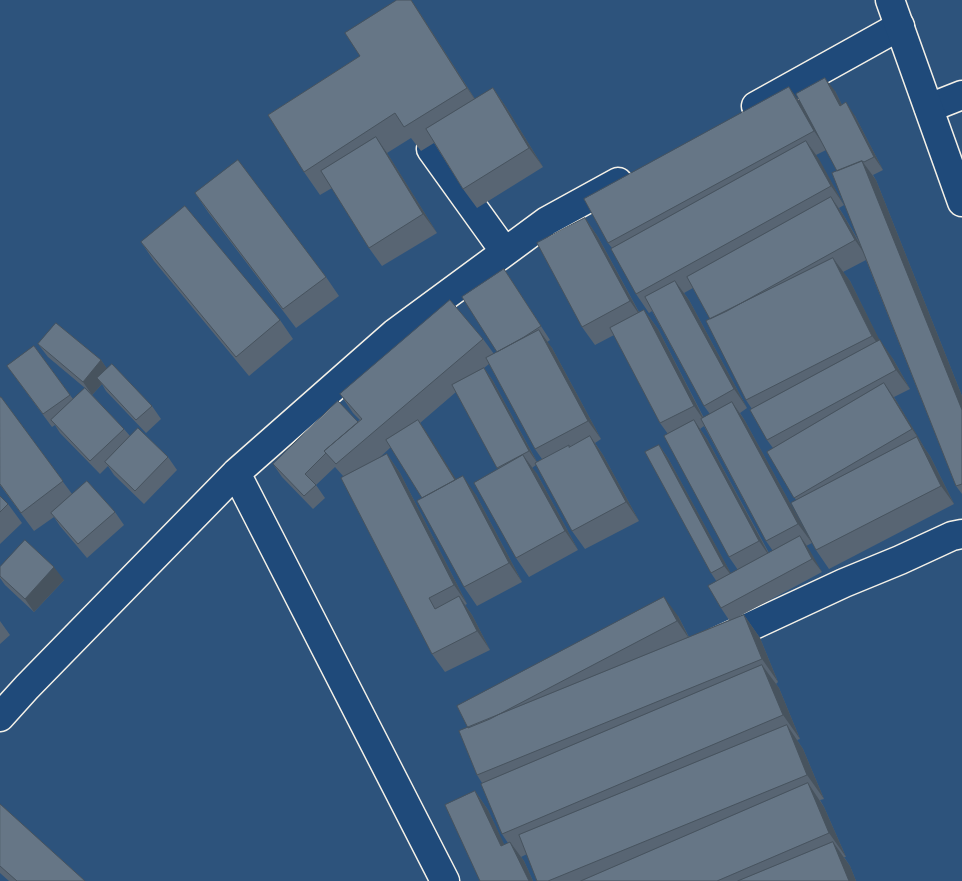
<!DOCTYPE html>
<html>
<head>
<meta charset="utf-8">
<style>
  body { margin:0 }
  canvas { display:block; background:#2d537c }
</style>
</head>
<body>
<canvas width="962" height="881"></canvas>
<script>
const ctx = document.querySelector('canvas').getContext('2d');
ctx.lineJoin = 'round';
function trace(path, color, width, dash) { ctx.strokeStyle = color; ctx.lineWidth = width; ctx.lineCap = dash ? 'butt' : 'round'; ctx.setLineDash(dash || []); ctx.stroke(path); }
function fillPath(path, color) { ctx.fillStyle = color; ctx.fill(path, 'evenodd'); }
const minor = new Path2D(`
  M756,106L900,26
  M929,108L962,95
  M431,149L505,252
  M236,473L445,881
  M717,642L844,583L900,560L952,536L962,534
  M0,717L27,687L236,473L395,333L547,221L618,182`);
const major = new Path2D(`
  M890,0L962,202`);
const wall = new Path2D(`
  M411,0L423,18L475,99L493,88L506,107L543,167L477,208L463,189L434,143L421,151L411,138L387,153L437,233L382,266L369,248L332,188L320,195L304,172L360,56Z
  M835,91L842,105L855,116L883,170L873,175L876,180L962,396V494L956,486L866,260L843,272L850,281L879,340L893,359L910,389L894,397L925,449L930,456L954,504L829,569L816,550L812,543L806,546L822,572L738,617L744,615L760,638L778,682L776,684L779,688L800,739L797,740L803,749L824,799L820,800L824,807L846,857H844L850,866L856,881H537L527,854L521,857L524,861L533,881H480L475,791L488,810L504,845L508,843L502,834L482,783L477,775L468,728L678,616L689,637L729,620L721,608L717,582L711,573L659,445L668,458L731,574L738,570L729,557L668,434L660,423L614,335L595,345L582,327L585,218L598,237L639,312L644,310L658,329L704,418L710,414L704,406L652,311L649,313L636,294L612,248L608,243L801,103ZM826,150L837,171L861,245L844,216L839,208L844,205L816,155ZM693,288L710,319L746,400L752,409L767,440L773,448L767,452L796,500L809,538L745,421L740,413L747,408L689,300L684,293ZM704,426L766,541L773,551L769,553L707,439L700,429Z
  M195,193L326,277L339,296L296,328L208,212Z
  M141,242L280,320L293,339L249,376L154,261Z
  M504,269L550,340L547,342L552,348L601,439L595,443L603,455L639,521L585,549L572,531L536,465L532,468L537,474L578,550L529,577L516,558L498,469L456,392L420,423L456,480L476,495L522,582L477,606L464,587L422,498L391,447L378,459L387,454L400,473L467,604L465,605L472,615L490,650L445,672L432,654L344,477L335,467L316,485L325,498L313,509L282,477L273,464L360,420L353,413L340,394L483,339L494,354L497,352ZM489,364L535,449L542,459L537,462L493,381L484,368Z
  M38,344L101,360L107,369L152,406L161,419L146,433L106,391L102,384L92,395L89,392L124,429L130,436L168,457L177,470L144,504L114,475L108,466L100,474L60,433L55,425L52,427L7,366L34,346L73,399L85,388L48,357Z
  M0,397L72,494L115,512L124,525L87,558L60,526L54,517L34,531L0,485Z
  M0,496L8,504L22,523L0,544Z
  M0,567L64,580L34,612L5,585L0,578Z
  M0,621L10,635L0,644Z
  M0,804L85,881H9L0,873Z`);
const shadedWall = new Path2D(`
  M411,0L423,18L483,112L467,88Z
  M825,78L835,91L849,119L840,106Z
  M789,87L803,106L827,150L814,131Z
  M493,88L506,107L543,167L529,148Z
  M846,102L855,116L883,170L874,157Z
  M376,137L389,156L437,233L423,214Z
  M806,141L819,159L844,205L831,186Z
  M862,161L876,180L962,396V410Z
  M831,197L844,216L868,259L855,240Z
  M585,218L598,237L643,320L630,301Z
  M833,258L850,281L889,359L872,336Z
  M675,281L689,300L747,408L734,389Z
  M644,310L658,329L707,425L694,406Z
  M539,330L552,348L601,439L588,421Z
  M880,340L893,359L910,389L896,370Z
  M101,360L110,373L97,378L102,384L92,395L83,382Z
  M484,368L493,381L538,464L529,451Z
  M884,383L897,402L925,448L912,429Z
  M732,402L745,421L812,543L798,524Z
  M418,420L427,433L466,495L456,482Z
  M694,420L707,439L772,560L759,541Z
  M590,436L603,455L639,521L626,502Z
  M917,437L930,456L954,504L941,486Z
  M659,445L668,458L734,579L724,566Z
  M387,454L400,473L467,604L454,585Z
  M523,455L537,474L578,550L565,531Z
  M463,476L476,495L522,582L509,563Z
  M800,536L809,549L822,572L812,559Z
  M54,567L64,580L34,612L25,599Z
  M459,596L472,615L490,650L477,631Z
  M664,597L678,616L690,640L677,621Z
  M744,615L760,638L778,682L762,659Z
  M762,665L779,688L800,739L783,715Z
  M787,725L803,749L824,799L807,775Z
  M808,783L824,807L846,857L829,833Z
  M475,791L488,810L514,865L501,846Z
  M510,842L524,861L533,881H529Z
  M833,842L850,866L856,881H849Z`);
const building = new Path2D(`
  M397,0H411L467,88L404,127L395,113L304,172L268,115L360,56L345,33Z
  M825,78L840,106L846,102L874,157L864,162L862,161L837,171L796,94Z
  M789,87L814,131L608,243L584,199Z
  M493,88L529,148L463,189L426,129Z
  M376,137L423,214L369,248L321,171Z
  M806,141L831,186L636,294L611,249Z
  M238,160L326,277L283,309L195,193Z
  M862,161L962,410V484L956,486L832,173Z
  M831,197L855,240L727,311L710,319L687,277Z
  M185,206L280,320L236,357L141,242Z
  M585,218L630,301L582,327L537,243Z
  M833,258L872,336L746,400L706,321Z
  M504,269L541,326L524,337L497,352L462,297Z
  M675,281L734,389L704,406L645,297Z
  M450,300L483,339L336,464L324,451L362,419L340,394Z
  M644,310L694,406L660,423L610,328Z
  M56,323L101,360L83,382L38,344Z
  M539,330L588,421L535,449L486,358Z
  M880,340L896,370L767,440L750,410Z
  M34,346L70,395L43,414L7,366Z
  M112,364L152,406L136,420L97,378Z
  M484,368L529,451L497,468L452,385Z
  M884,383L912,429L794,498L767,452Z
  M85,388L124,429L90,461L51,420Z
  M0,397H1L63,481L21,513L0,484Z
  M338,401L358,422L324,451L326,453L305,474L316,485L304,496L273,464Z
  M732,402L798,524L766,541L701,419Z
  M418,420L455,480L422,498L386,440Z
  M694,420L759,541L729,557L664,436Z
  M138,428L168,457L135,491L105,462Z
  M590,436L626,502L572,531L535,463L569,445V447Z
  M917,437L941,486L816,550L791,503Z
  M659,445L724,566L711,573L645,452Z
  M387,454L454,585L429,598L435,609L459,596L477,631L432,654L341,478Z
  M523,455L565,531L516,558L474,483Z
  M463,476L509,563L464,587L417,501Z
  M87,481L115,512L78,544L51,513Z
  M0,496L8,504L0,512Z
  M800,536L812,559L721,608L708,586Z
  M25,540L54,567L25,599L0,576V567Z
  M664,597L677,621L490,719L468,728L457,706Z
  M744,615L762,659L477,775L459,731Z
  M762,665L783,715L502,834L481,784Z
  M787,725L807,775L548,881H537L519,835Z
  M808,783L829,833L717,881H581Z
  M475,791L501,846L510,842L529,881H480L445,805Z
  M0,804L85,881H17L0,866Z
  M833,842L849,881H738Z`);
trace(minor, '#f4f1e8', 31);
trace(major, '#f4f1e8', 31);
trace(minor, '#1f4a7a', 28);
trace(major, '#1f4a7a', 28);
fillPath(wall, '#586573');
fillPath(shadedWall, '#47535e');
fillPath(building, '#667686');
trace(building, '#47535e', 1);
</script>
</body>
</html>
